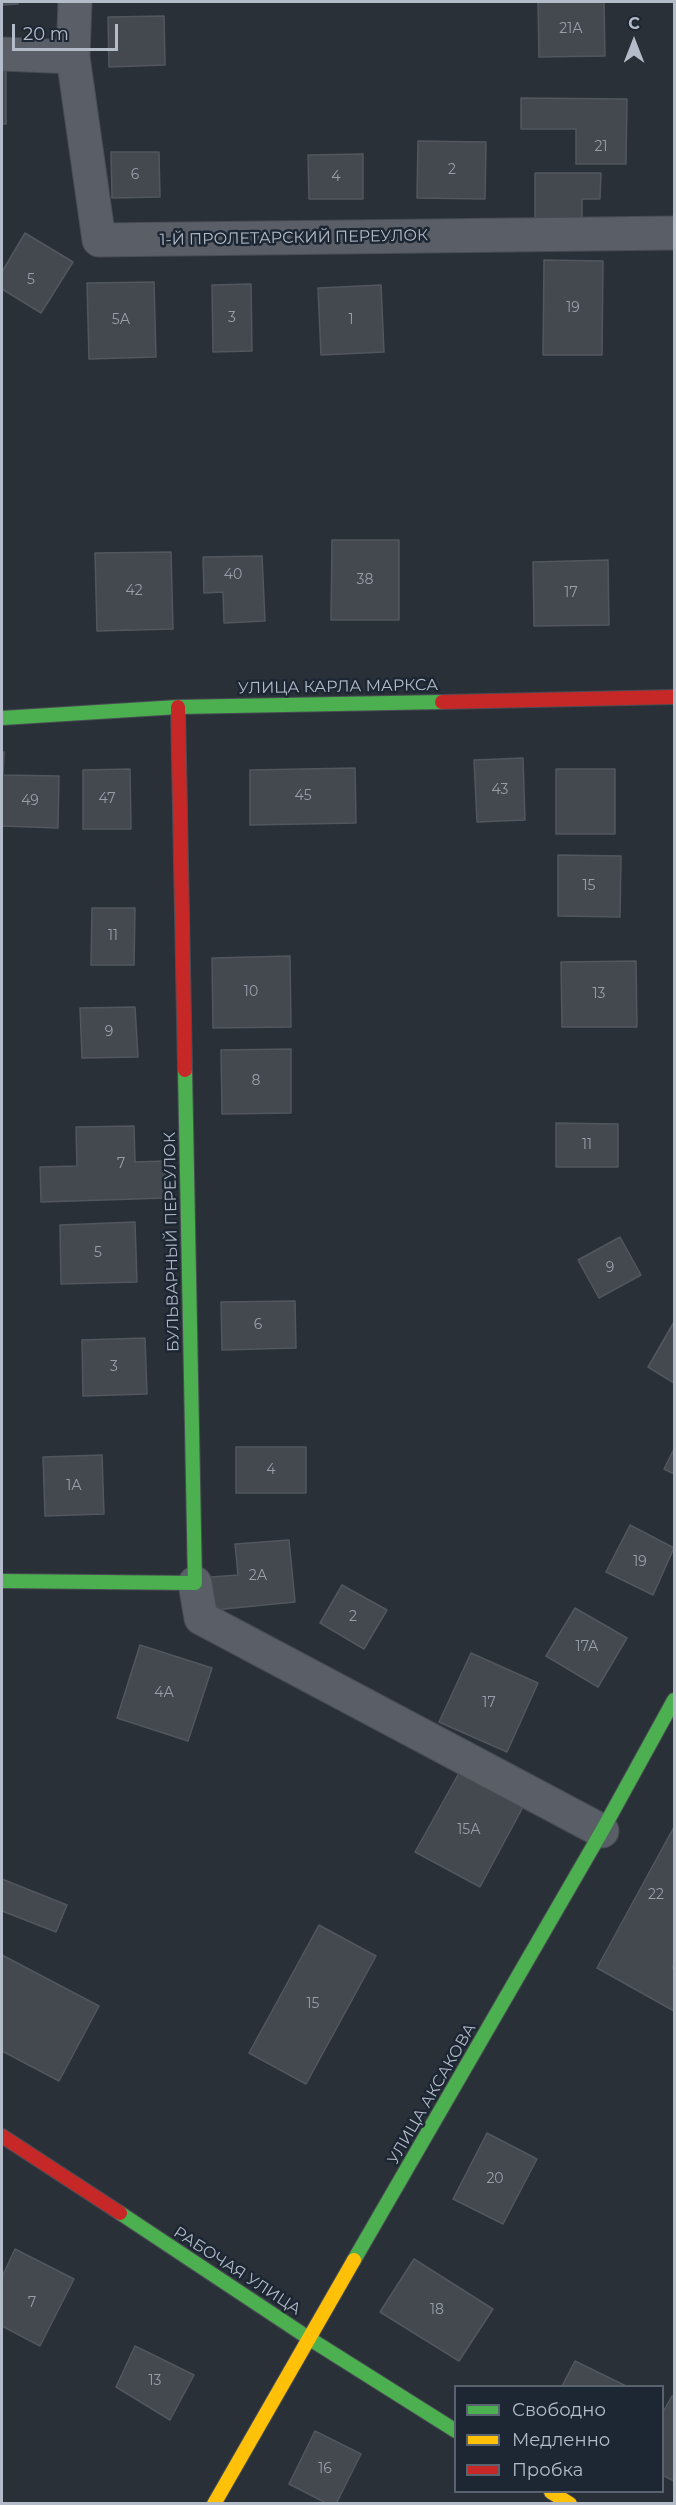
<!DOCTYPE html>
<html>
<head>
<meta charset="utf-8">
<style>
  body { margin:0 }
  #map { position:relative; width:676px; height:2505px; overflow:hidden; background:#2a3038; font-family:Montserrat,sans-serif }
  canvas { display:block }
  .frame { position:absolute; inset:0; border:3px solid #b4bcc9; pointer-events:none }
  .legend { position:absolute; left:454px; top:2385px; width:210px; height:108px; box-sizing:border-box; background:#1d2633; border:2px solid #59626f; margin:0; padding:8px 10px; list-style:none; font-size:18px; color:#b4bcc9 }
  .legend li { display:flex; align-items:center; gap:12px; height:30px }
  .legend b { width:30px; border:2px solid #59626f }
  .north { position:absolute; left:604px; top:12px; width:60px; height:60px; -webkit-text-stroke:4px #1d2633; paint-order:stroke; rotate:0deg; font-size:16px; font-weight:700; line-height:24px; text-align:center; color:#b4bcc9 }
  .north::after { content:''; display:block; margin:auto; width:21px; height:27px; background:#b4bcc9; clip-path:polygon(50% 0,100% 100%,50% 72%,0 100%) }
  .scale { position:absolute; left:12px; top:24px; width:106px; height:27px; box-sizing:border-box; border:3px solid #b4bcc9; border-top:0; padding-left:8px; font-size:18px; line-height:21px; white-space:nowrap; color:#b4bcc9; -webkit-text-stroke:4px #1d2633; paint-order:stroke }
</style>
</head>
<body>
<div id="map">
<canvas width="676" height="2505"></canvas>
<div class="frame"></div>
<ul class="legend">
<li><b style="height:8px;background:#4caf50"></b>Свободно</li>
<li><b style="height:8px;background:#ffc107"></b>Медленно</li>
<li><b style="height:8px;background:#c62828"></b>Пробка</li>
</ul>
<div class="north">С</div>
<div class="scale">20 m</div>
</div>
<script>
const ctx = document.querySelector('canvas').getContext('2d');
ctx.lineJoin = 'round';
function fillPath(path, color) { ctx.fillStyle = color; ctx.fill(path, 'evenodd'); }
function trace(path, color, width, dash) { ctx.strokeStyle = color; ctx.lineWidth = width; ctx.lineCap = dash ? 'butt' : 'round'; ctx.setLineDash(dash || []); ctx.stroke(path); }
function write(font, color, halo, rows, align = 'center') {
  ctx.font = font + ' Montserrat,sans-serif'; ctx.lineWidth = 5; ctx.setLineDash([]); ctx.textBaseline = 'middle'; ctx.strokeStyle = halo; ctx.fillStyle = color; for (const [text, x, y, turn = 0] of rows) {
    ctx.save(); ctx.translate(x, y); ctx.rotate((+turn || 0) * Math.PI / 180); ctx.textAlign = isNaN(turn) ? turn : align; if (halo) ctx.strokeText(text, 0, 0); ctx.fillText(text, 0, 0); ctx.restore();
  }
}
const building = new Path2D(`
  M2,2H17L18,4L2,5Z
  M538,2H604L605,56L539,57Z
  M164,16L165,65L109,67L108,17Z
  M2,71H6V124H2Z
  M521,98L627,99L626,164H576V129H521Z
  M418,141L486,142L485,199L417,198Z
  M111,152H159L160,197L112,198Z
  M363,154V199H309L308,155Z
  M535,173H601L600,199H582V219H535Z
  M25,233L73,262L41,313L2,289V272Z
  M544,260L603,261L602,355H543Z
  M154,282L156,357L89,359L87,283Z
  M251,284L252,351L213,352L212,285Z
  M381,285L384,352L321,355L318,288Z
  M332,540H399V620H331Z
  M171,552L173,629L97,631L95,553Z
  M262,556L265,621L224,623L223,592L204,593L203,557Z
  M608,560L609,625L534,626L533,562Z
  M2,752H4L3,775L59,776L58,828L2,826Z
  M523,758L525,820L477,822L474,760Z
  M355,768L356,823L250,825V770Z
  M130,769L131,829H83V770Z
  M556,769H615V834H556Z
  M558,855L621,856L620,917L558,916Z
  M92,908H135L134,965H91Z
  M290,956L291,1027L213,1028L212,958Z
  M636,961L637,1027H562L561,962Z
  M135,1007L138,1057L82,1058L80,1008Z
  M291,1049V1113L222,1114L221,1050Z
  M556,1123L618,1124V1167H556Z
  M134,1126L135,1162L165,1161L166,1198L41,1202L40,1167L77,1166L76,1127Z
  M135,1222L137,1282L61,1284L60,1225Z
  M620,1237L641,1275L599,1298L578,1260Z
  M295,1301L296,1348L222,1350L221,1302Z
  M674,1322V1383L648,1367Z
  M145,1338L147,1394L83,1396L82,1340Z
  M236,1447H306V1493H236Z
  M674,1449V1474L664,1469Z
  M102,1455L104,1514L45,1516L43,1457Z
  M630,1525L674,1548L653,1595L606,1572Z
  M289,1540L295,1602L214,1610L211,1577L238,1575L235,1544Z
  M342,1585L387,1610L364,1649L320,1623Z
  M575,1608L627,1638L598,1687L546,1656Z
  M140,1645L212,1668L188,1741L117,1718Z
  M471,1653L538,1683L507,1752L439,1722Z
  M459,1773L523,1807L480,1887L415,1852Z
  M674,1827V1964L672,1968L674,1969V2011L597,1968Z
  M2,1879L67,1905L56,1932L2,1911Z
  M319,1925L376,1956L306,2084L249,2053Z
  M2,1955L99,2006L59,2081L2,2051Z
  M487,2133L537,2159L503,2224L453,2199Z
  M15,2249L74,2279L40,2346L2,2326V2277Z
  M414,2259L493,2309L459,2361L380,2312Z
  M135,2346L194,2375L170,2420L116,2387Z
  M575,2361L626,2386H562Z
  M672,2396L674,2397V2481L662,2475V2414Z
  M315,2431L361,2454L336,2504H328L289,2484Z`);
const street = new Path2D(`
  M2,54L73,57L75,2
  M73,57L99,240L674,233
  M195,1583L201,1618L602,1831`);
const fast = new Path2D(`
  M2,718L178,707L442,702
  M2,1581L195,1583L185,1070
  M120,2213L310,2339L456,2431
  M354,2260L602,1831L674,1700`);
const slow = new Path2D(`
  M551,2492L570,2504
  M214,2504L354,2260`);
const jam = new Path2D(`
  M442,702L674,697
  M178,707L185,1070
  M2,2136L120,2213`);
const numberNames = [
  ["21А",571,29],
  ["21",601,147],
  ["2",452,170],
  ["6",135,175],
  ["4",336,177],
  ["5",31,280],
  ["19",573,308],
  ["3",232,318],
  ["5А",121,320],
  ["1",351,320],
  ["40",233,575],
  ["38",365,580],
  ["42",134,591],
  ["17",571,593],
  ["43",500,790],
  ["45",303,796],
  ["47",107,799],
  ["49",30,801],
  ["15",589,886],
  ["11",113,936],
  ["10",251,992],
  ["13",599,994],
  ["9",109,1032],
  ["8",256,1081],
  ["11",587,1145],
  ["7",121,1164],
  ["5",98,1253],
  ["9",610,1268],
  ["6",258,1325],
  ["3",114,1367],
  ["4",271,1470],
  ["1А",74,1486],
  ["19",640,1562],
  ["2А",258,1576],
  ["2",353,1617],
  ["17А",587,1647],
  ["4А",164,1693],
  ["17",489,1703],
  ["15А",469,1830],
  ["22",656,1895],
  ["15",313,2004],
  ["20",495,2179],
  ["7",32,2303],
  ["18",437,2310],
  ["13",155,2381],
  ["16",325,2469]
];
const streetNames = [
  ["1-Й ПРОЛЕТАРСКИЙ ПЕРЕУЛОК",294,238,-1],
  ["УЛИЦА КАРЛА МАРКСА",338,687,-1],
  ["БУЛЬВАРНЫЙ ПЕРЕУЛОК",172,1242,-91],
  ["УЛИЦА АКСАКОВА",432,2094,-60],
  ["РАБОЧАЯ УЛИЦА",237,2271,33]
];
fillPath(building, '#444950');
trace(building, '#52575f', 1.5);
trace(street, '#484c53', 35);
trace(fast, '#484c53', 16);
trace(slow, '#484c53', 16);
trace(jam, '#484c53', 16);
trace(street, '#5a5e66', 33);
trace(fast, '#4caf50', 14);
trace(slow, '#ffc107', 14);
trace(jam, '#c62828', 14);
write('14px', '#989fab', null, numberNames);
write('16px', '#b4bcc9', '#1d2633', streetNames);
</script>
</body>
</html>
